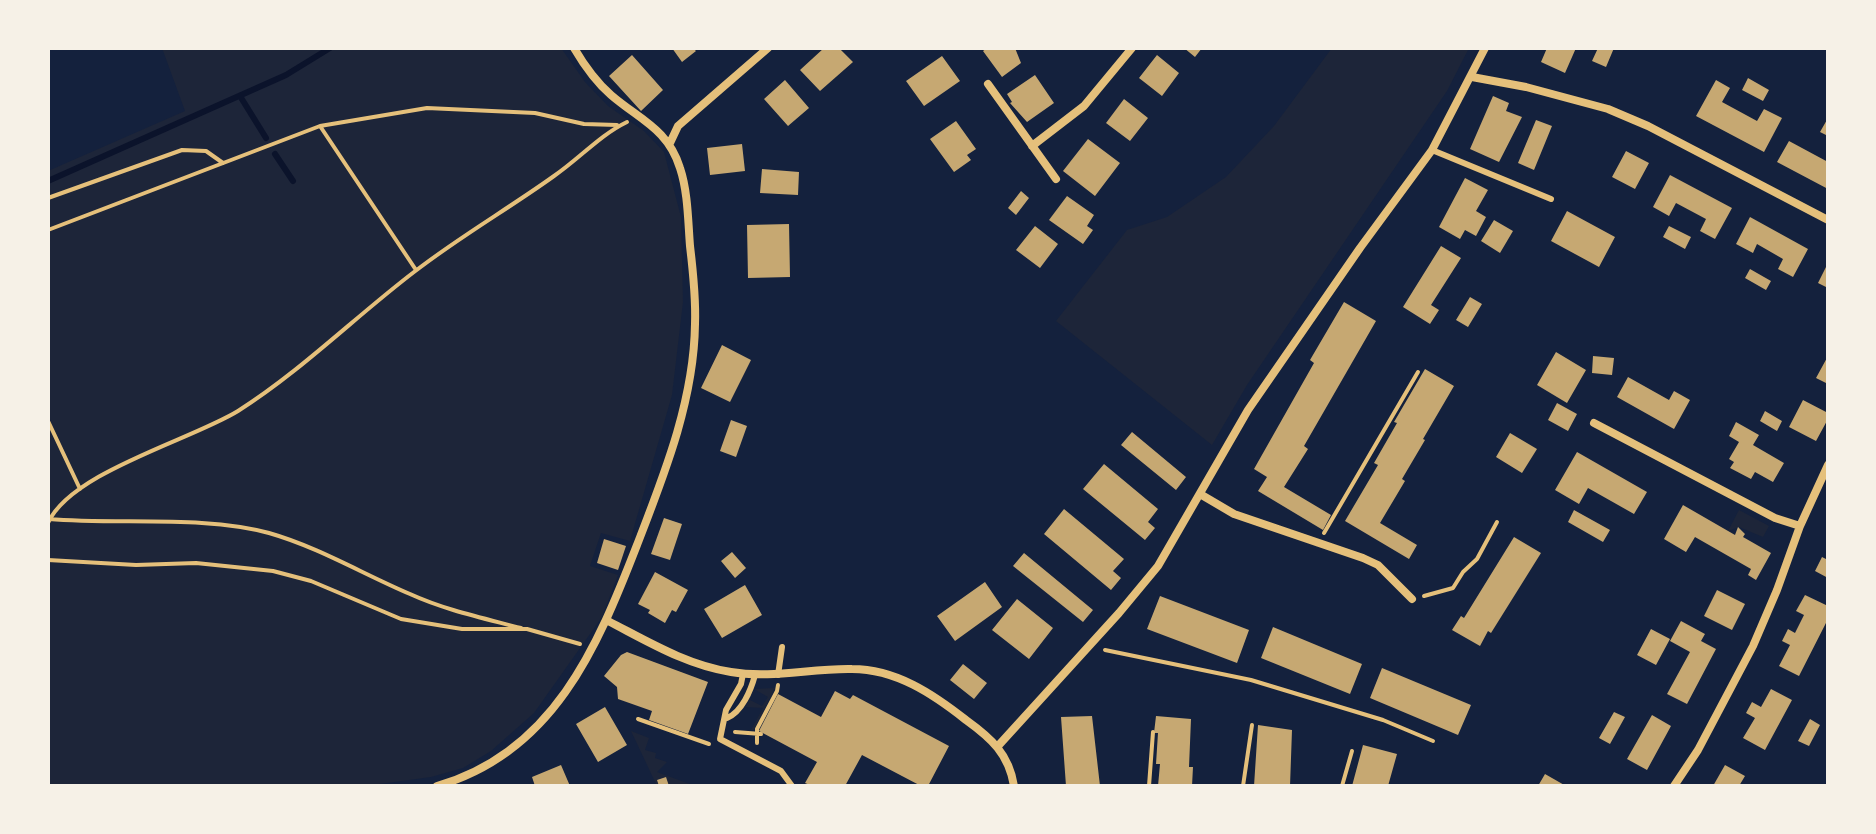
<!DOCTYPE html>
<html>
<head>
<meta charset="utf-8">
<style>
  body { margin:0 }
  #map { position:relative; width:1876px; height:834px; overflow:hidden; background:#14213d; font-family:Raleway,sans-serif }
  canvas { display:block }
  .frame { position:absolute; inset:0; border:50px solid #f6f1e7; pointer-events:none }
</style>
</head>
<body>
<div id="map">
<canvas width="1876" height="834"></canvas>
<div class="frame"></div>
</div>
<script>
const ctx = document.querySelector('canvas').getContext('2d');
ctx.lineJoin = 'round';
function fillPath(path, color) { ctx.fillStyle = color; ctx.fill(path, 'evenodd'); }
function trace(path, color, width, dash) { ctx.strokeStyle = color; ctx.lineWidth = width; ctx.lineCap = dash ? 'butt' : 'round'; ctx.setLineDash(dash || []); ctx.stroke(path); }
const green = new Path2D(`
  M162,48H561L585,82L608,106L644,131L664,152L681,217L683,302L672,395L630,541L601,533L590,566L618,575L602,617L534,713L491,751L463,768L431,777L365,786H48V171L185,111Z
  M1332,48H1469L1447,91L1247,385L1212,445L1056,321L1127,230L1167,217L1226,177L1274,126Z
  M1739,510L1769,526L1763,537L1739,527L1728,531Z
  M775,688L754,730H751L763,708L745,707L750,700L762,706L768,697L754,689Z
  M631,731L649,738L645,750L656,753L655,758L667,762L657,772L695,786H657Z`);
const stream = new Path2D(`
  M240,96L266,138
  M275,154L293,181
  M48,181L286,75L330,48`);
const building = new Path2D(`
  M672,48H693L696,51L682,62Z
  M824,48H839L853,62L820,91L800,70Z
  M987,48H1015L1021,63L1002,77L983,51Z
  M1184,48H1202L1195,57Z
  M1547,48H1576L1565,73L1541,62Z
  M1598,48H1614L1606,67L1592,61Z
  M632,55L663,90L641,111L609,76Z
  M1157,55L1179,73L1162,96L1139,78Z
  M942,56L960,81L924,106L906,81Z
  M1035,75L1054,103L1027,122L1010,103L1012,102L1007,94Z
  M1748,78L1769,90L1763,101L1742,90Z
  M785,80L809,108L788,126L764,99Z
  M1716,80L1730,88L1722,102L1757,121L1764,109L1782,118L1764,152L1696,116Z
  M1493,96L1509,103L1506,111L1522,117L1499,162L1470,149Z
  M1124,99L1148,118L1130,141L1106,123Z
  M1828,118V136L1820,132Z
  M1536,120L1552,126L1534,170L1518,163Z
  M956,121L976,149L967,155L971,160L954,172L930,139Z
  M1088,139L1120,163L1095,196L1063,171Z
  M1789,141L1828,162V189L1777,162Z
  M742,144L745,171L710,175L707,148Z
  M1626,151L1649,163L1635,189L1612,177Z
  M762,169L799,172L798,195L760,193Z
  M1670,175L1732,208L1715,239L1700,231L1706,219L1676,203L1669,216L1653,207Z
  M1465,178L1488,190L1476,211L1486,217L1476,236L1465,230L1460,239L1439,227Z
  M1021,191L1029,198L1016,215L1008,208Z
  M1067,196L1094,215L1087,226L1093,230L1083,244L1049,220Z
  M1567,211L1615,237L1599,267L1551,241Z
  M1750,217L1808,249L1793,277L1778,269L1783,259L1757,244L1753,253L1736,244Z
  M1494,220L1513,231L1500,253L1481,241Z
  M789,224L790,277L748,278L747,225Z
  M1035,226L1058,244L1040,268L1016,250Z
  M1669,226L1691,237L1685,249L1663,237Z
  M1441,246L1461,258L1431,305L1439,310L1430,324L1403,307Z
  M1828,263V288L1818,283Z
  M1750,269L1771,281L1766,290L1745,278Z
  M1470,297L1482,304L1468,327L1456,320Z
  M1344,302L1376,321L1304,446L1308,449L1284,487L1331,515L1323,530L1258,491L1267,477L1254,469L1314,363L1310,360Z
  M722,345L751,360L730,402L701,388Z
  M1556,352L1586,370L1567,403L1537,385Z
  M1593,356L1614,358L1612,375L1592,373Z
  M1828,356V384L1816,378Z
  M1425,369L1454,386L1423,439L1425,440L1402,479L1405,481L1380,523L1417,545L1409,559L1345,521L1378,465L1374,463L1397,423L1394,422Z
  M1628,377L1669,400L1674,391L1690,400L1674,429L1617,397Z
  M1803,400L1828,413V419L1816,441L1789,427Z
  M1557,403L1577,414L1568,431L1548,420Z
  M1765,411L1782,421L1777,431L1760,421Z
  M731,420L747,426L736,457L720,451Z
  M1736,422L1759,435L1753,445L1784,463L1773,482L1755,472L1751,479L1730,468L1734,462L1729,459L1739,442L1729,436Z
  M1132,432L1186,477L1176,490L1121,445Z
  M1510,433L1537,449L1522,473L1496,457Z
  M1577,452L1647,492L1634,514L1588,488L1579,504L1555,490Z
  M1104,464L1158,509L1148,522L1155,528L1145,540L1083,489Z
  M1683,505L1735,535L1738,527L1745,534L1743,537L1771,553L1756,580L1748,575L1751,569L1695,537L1686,552L1664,539Z
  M1064,509L1124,559L1113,571L1121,578L1111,590L1044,534Z
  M1574,510L1610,530L1603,542L1568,522Z
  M664,518L682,524L670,560L651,554Z
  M1514,537L1541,553L1491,633L1488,631L1480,646L1452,630L1461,616L1464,618Z
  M604,539L626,546L618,570L597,563Z
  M732,552L746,568L735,578L721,561Z
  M1024,553L1093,610L1083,622L1013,566Z
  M1822,557L1828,560V578L1815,571Z
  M655,572L688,590L676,612L672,610L665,623L648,613L650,610L638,604Z
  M985,582L1002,607L955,641L937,616Z
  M745,585L762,615L722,638L704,609Z
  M1717,590L1745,604L1732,630L1704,616Z
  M1805,595L1828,606V619L1799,676L1779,666L1790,645L1782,641L1788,629L1795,633L1804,615L1796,611Z
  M1160,596L1249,630L1237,663L1147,629Z
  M1017,599L1053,628L1029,659L992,630Z
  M1681,621L1705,634L1701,641L1716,649L1687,704L1667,694L1690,652L1670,641Z
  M1273,627L1362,664L1350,694L1261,658Z
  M1651,629L1670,639L1656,665L1637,655Z
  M627,652L708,682L688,734L649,720L652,711L618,699L617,687L604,676L621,655Z
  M963,664L987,683L974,699L950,680Z
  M1382,668L1471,705L1458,735L1370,698Z
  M1771,689L1792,700L1765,750L1743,738L1755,718L1746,713L1752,702L1761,707Z
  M835,691L850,699L853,695L949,746L928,786H921L862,755L845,786H812L805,783L817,762L759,731L778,694L821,717Z
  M605,707L627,745L598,762L576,724Z
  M1614,712L1625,717L1610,744L1599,738Z
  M1652,715L1671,726L1647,770L1627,759Z
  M1092,716L1100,786H1066L1061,717Z
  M1156,716L1191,719L1189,767H1193L1192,786H1158L1160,764H1156L1158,733H1154Z
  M1810,719L1820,725L1809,746L1798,741Z
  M1258,725L1292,730L1290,786H1254Z
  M1363,745L1397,754L1388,786H1352Z
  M561,765L570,786H535L532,777Z
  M1725,765L1745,776L1739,786H1713Z
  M1545,774L1566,786H1538Z
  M666,777L669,786H659L657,780Z`);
const path = new Path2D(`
  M320,126L416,270
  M48,198L182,150L206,151L223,163
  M48,230L320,126L427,108L535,113L584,124L617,125
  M48,421L80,489
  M49,519C118,525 204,515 269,533C318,547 363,574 410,594C445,610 483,618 521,628
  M48,523C71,472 191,440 238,411C301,371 355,317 414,272C459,237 508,209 554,176C579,159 600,135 627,122
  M1324,533L1418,372
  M48,560L136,565L196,563L273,571L311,581L401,619L462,629H527L580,644
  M1424,596L1453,588L1463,572L1477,559L1497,522
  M1105,650L1251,680L1383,720L1433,741
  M638,719L709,744
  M735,732L761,734
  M757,743V729L777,691L778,685
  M1149,786L1153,732
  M1243,786L1252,725
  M1342,786L1352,751`);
const service = new Path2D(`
  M1432,150L1551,199
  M743,674L741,684L726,710L720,739L781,771L792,786
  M778,675L782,647
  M727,718C742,712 751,690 755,675`);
const minor = new Path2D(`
  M1472,77L1526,87L1608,109L1648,126L1828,220
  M988,84L1056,179
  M670,143L678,126L768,48
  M1032,146L1084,106L1132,48
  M1594,423L1775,518L1800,526
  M1200,494L1234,514L1363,558L1378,565L1412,599
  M608,621C647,641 686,665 731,672C772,679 811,668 852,669C896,669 933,694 966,720C991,738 1009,754 1014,786
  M998,746L1119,613L1158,566L1248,410L1360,248L1432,150L1485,48
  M437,786C553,753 597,648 637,545C664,475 694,401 695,324C696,298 693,271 690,246C688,221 688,192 680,168C668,129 640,120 611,95C596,82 584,65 574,48
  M1674,786L1698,750L1753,646L1777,590L1800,526L1828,465`);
fillPath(green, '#1d2539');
trace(stream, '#0b132b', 6);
fillPath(building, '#c6a872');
trace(path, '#e5c07b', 4);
trace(service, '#e5c07b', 6);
trace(minor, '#e5c07b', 8);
</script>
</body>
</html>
